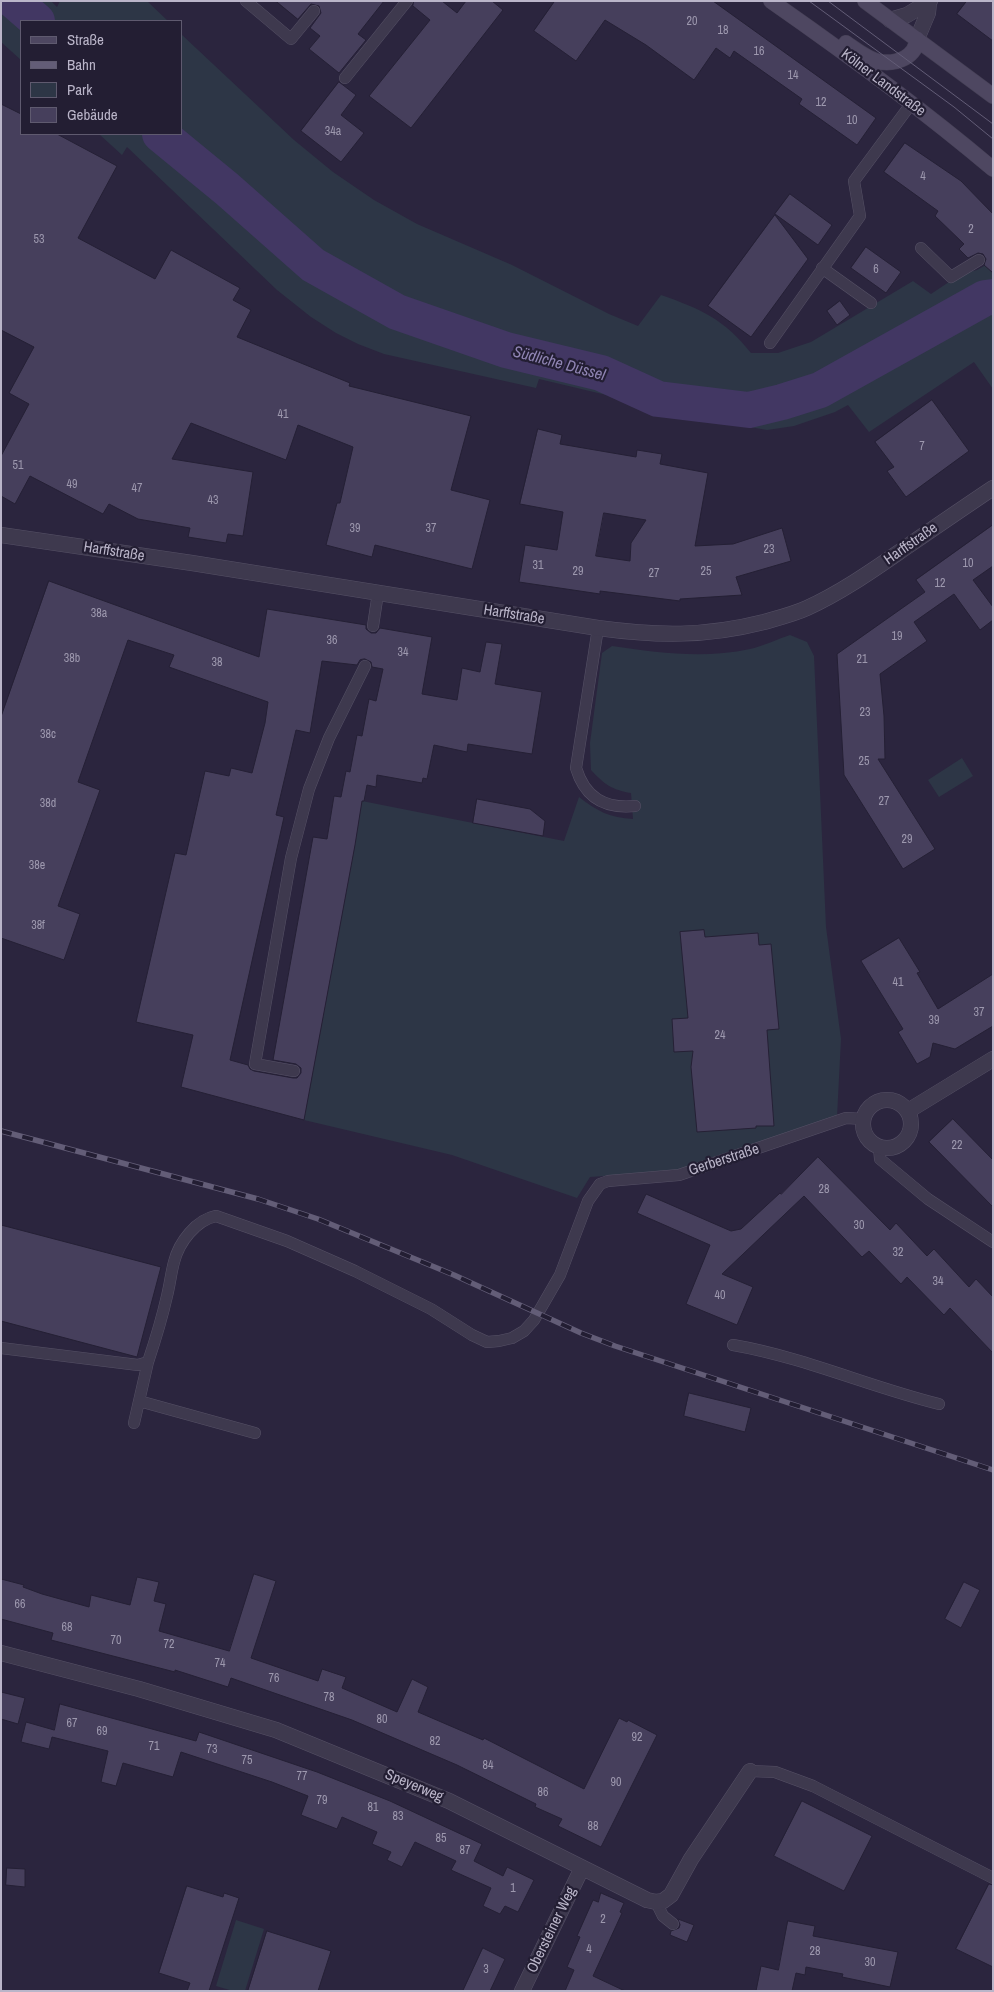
<!DOCTYPE html>
<html>
<head>
<meta charset="utf-8">
<style>
  body { margin:0 }
  #map { position:relative; width:994px; height:1992px; overflow:hidden; background:#2b253e; font-family:"Archivo Narrow",sans-serif }
  canvas { display:block }
  .frame { position:absolute; inset:0; border:2px solid #bab5c9; pointer-events:none }
  .legend { position:absolute; left:20px; top:20px; width:162px; height:115px; box-sizing:border-box; background:#231e33; border:1px solid #5f5a6f; margin:0; padding:6px 9px; list-style:none; font-size:15px; color:#bab5c9 }
  .legend li { display:flex; align-items:center; gap:10px; height:25px }
  .legend b { width:25px; border:1px solid #5f5a6f }
</style>
</head>
<body>
<div id="map">
<canvas width="994" height="1992"></canvas>
<div class="frame"></div>
<ul class="legend">
<li><b style="height:6px;background:#4e4761"></b>Straße</li>
<li><b style="height:6px;background:#635d77"></b>Bahn</li>
<li><b style="height:14px;background:#2d3646"></b>Park</li>
<li><b style="height:14px;background:#463f5c"></b>Gebäude</li>
</ul>
</div>
<script>
const ctx = document.querySelector('canvas').getContext('2d');
ctx.lineJoin = 'round';
function fillPath(path, color) { ctx.fillStyle = color; ctx.fill(path, 'evenodd'); }
function trace(path, color, width, dash) { ctx.strokeStyle = color; ctx.lineWidth = width; ctx.lineCap = dash ? 'butt' : 'round'; ctx.setLineDash(dash || []); ctx.stroke(path); }
function write(font, color, halo, rows, align = 'center') {
  ctx.font = font + ' "Archivo Narrow",sans-serif'; ctx.lineWidth = 4.5; ctx.setLineDash([]); ctx.textBaseline = 'middle'; ctx.strokeStyle = halo; ctx.fillStyle = color; for (const [text, x, y, turn = 0] of rows) {
    ctx.save(); ctx.translate(x, y); ctx.rotate((+turn || 0) * Math.PI / 180); ctx.textAlign = isNaN(turn) ? turn : align; if (halo) ctx.strokeText(text, 0, 0); ctx.fillText(text, 0, 0); ctx.restore();
  }
}
const green = new Path2D(`
  M1,1H51L57,7L60,1H147L168,21H21V60L1,42Z
  M181,34L294,140L333,172L374,200L417,224L512,265L609,314L638,326L661,295C701,309 724,319 751,353H778L811,342L913,281L931,294L961,274L977,270L993,261V389L974,362L869,432L848,405L835,412L794,426L767,430L716,421L539,379L536,388L384,354L358,344L336,333L311,317L277,290L127,147L122,155L99,134H181Z
  M790,635L807,642L814,656L826,927L841,1039L837,1117L681,1173L662,1172L590,1177L577,1198L452,1155L304,1120L355,845L362,801L564,841L579,797C597,811 610,818 633,819L631,793C612,790 604,784 591,770L590,743L602,653L612,646C658,653 704,659 750,649C764,646 777,639 790,635Z
  M962,758L973,776L939,797L928,780Z
  M236,1920L264,1929L245,1991H233L216,1986Z`);
const river = new Path2D(`
  M14,1L37,21
  M160,134L227,189L313,265L397,312L506,350L601,373L658,399L749,410L782,402L820,390L985,298L993,297`);
const building = new Path2D(`
  M276,1H384L358,34L366,40L339,73L309,49L320,36L310,28L321,13L319,6L311,4L298,19Z
  M414,1H442L457,13L466,1H492L503,10L411,128L369,96L430,20L413,6Z
  M555,1H713L876,118L857,145L799,104L802,99L734,51L730,58L716,48L694,80L646,45L605,20L576,61L534,31Z
  M967,1H993V41L957,14Z
  M339,82L356,95L341,115L364,133L341,162L301,131Z
  M1,104L21,114V134H57L117,166L78,238L155,279L171,250L240,288L233,300L251,310L237,337L350,383L349,386L471,416L451,490L490,500L472,569L375,545L372,557L326,545L337,503H340L353,447L298,425L286,460L191,423L172,459L253,472L243,536L228,534L226,543L188,537L190,528L138,519L109,504L103,514L30,476L15,504L1,496V456L29,404L9,393L34,347L1,330Z
  M905,143L961,181L993,214V273L984,265L986,259L983,254L978,253L968,258L959,249L964,244L935,216L938,211L884,172Z
  M790,194L832,225L818,245L775,214Z
  M775,215L808,259L751,337L708,306Z
  M866,247L901,272L886,293L851,268Z
  M840,301L850,315L837,325L827,311Z
  M932,400L969,451L906,497L887,471L894,467L875,442Z
  M538,429L562,435L560,444L636,457L637,450L662,454L660,464L708,473L695,546L733,544L782,528L791,561L736,577L742,595L680,599V601L600,591V594L519,582L525,545L557,550L563,512L520,504ZM604,513L646,520L631,543L630,561L596,556Z
  M993,525V566L973,580L993,607V620L980,630L954,594L914,622L927,641L880,674L884,716L885,759H878L935,849L903,869L844,775L837,654L925,592L916,580Z
  M49,581L259,657L267,609L366,625V629L371,633H376L380,628L432,637L422,694L457,700L462,668L480,672L486,642L502,644L495,684L542,692L532,754L468,744L467,752L434,745L427,779L423,778L422,783L377,775L376,787L367,785L364,801H362L355,845L304,1120L181,1087L193,1035L136,1022L175,853L186,855L205,771L229,776L231,768L252,773L265,723L268,702L169,667L174,655L128,640L78,782L100,790L58,906L80,914L64,960L1,938V717ZM365,659L371,662L372,667L383,669L376,701L369,699L362,736L357,735L350,772L346,771L341,797L334,796L327,839L313,837L273,1060L296,1064L301,1068V1073L297,1078H293L254,1071L250,1069L248,1065L230,1060L284,817L276,815L296,730L310,733L322,661L357,665L360,660Z
  M477,799L530,809L545,821L543,836L473,823Z
  M704,930L705,937L758,933L759,945L771,944L779,1029L767,1030L774,1126H756V1128L697,1132L691,1067L693,1051L674,1052L672,1019L688,1018L680,932Z
  M899,938L920,972L917,973L938,1009L993,974V1026L955,1049L933,1043L930,1057L917,1064L898,1032L903,1029L861,961Z
  M953,1119L993,1160V1207L929,1142Z
  M818,1157L890,1230L896,1223L927,1256L934,1249L969,1287L976,1279L993,1297V1353L950,1308L944,1315L907,1277L901,1284L869,1251L862,1257L804,1196L722,1274L753,1287L737,1325L686,1304L710,1245L637,1213L646,1194L731,1231L741,1229L780,1193L781,1194Z
  M1,1225L161,1267L137,1357L1,1321Z
  M689,1393L751,1408L745,1432L684,1416Z
  M254,1574L276,1581L251,1658L318,1681L322,1669L346,1677L342,1688L397,1712L412,1679L428,1687L418,1712L483,1740L484,1738L584,1789L619,1718L627,1722L628,1720L657,1735L601,1847L558,1826L562,1819L535,1807L536,1804L457,1765L352,1720L231,1678L228,1687L175,1670V1672L51,1640L53,1633L1,1619V1579L24,1585L23,1587L42,1594L89,1607L91,1595L130,1605L137,1577L159,1582L154,1601L166,1604L159,1631L229,1651Z
  M964,1582L980,1590L961,1628L945,1619Z
  M1,1692L25,1698L18,1724L1,1719Z
  M60,1704L196,1741L199,1732L317,1772L390,1801L482,1844L474,1861L503,1876L507,1867L534,1880L518,1912L505,1906L500,1914L483,1906L491,1888L451,1870L456,1861L415,1842L402,1867L387,1860L391,1852L372,1844L377,1832L342,1817L337,1829L301,1815L308,1796L272,1782L181,1752L173,1777L123,1763L116,1786L101,1782L108,1751L52,1737L49,1749L21,1742L26,1722L54,1730Z
  M802,1801L872,1836L844,1891L774,1856Z
  M7,1868L25,1869V1887L6,1885Z
  M989,1884L993,1885V1967L956,1949Z
  M187,1886L223,1897L224,1893L239,1898L209,1991H187L190,1983L159,1973Z
  M601,1893L624,1903L620,1912L622,1913L593,1976L625,1991H565L574,1970L567,1967L580,1937L577,1936L593,1900L598,1902Z
  M678,1919L694,1925L687,1942L670,1935L671,1931L679,1928L680,1925Z
  M788,1921L815,1926L813,1936L898,1952L890,1987L842,1977L843,1974L806,1967L805,1975L796,1973L792,1991H756L761,1966L778,1970Z
  M267,1931L331,1951L318,1991H248Z
  M483,1948L505,1959L490,1991H463Z`);
const service = new Path2D(`
  M246,1L291,39L314,11
  M345,78L407,1
  M921,248L951,277L979,260
  M822,268L871,303
  M770,343L860,216L854,181L911,104
  M373,626L378,593
  M598,628L576,768C585,798 605,809 635,806
  M294,1071L255,1064L291,858L309,789L329,738L365,666
  M879,1147L880,1159L928,1199L993,1242
  M733,1345C803,1357 870,1387 939,1404
  M1,1348L138,1365L148,1362C155,1341 162,1318 167,1296C170,1284 171,1273 174,1262C179,1242 196,1220 216,1216L287,1241L355,1271L431,1309L472,1335L487,1342L499,1341L512,1338L524,1331L534,1320L560,1275L588,1201L600,1184L608,1181L679,1175L846,1118L864,1119
  M139,1401L255,1433
  M134,1423L148,1362
  M750,1771L775,1772L813,1786L993,1878
  M656,1902L663,1916L673,1924`);
const minor = new Path2D(`
  M890,20L907,15L930,1
  M917,39L928,13L929,2
  M863 1124a24 24 0 1 1 48 0a24 24 0 1 1-48 0Z
  M908,1111L993,1059
  M1,1653L139,1689L276,1730L449,1801L647,1900L656,1902L663,1901L671,1895L691,1859L750,1771
  M522,1991L582,1868`);
const tertiary = new Path2D(`
  M1,535L192,563L598,628C657,636 705,637 764,622C778,618 794,614 807,608C842,592 873,570 905,548C934,528 963,508 993,488`);
const secondary = new Path2D(`
  M771,1C847,54 922,109 993,169
  M865,1L993,96
  M846,43C856,50 868,60 881,62C897,64 916,57 917,39`);
const tram = new Path2D(`
  M809,1L954,107L993,139
  M828,1L993,124`);
const rail = new Path2D(`
  M1,1131L258,1199L318,1219L454,1275L581,1333L615,1346L993,1470`);
const numberNames = [
  ["20",692,22],
  ["18",723,31],
  ["16",759,52],
  ["14",793,76],
  ["12",821,103],
  ["10",852,121],
  ["34a",333,132],
  ["4",923,177],
  ["2",971,230],
  ["53",39,240],
  ["6",876,270],
  ["41",283,415],
  ["7",922,447],
  ["51",18,466],
  ["49",72,485],
  ["47",137,489],
  ["43",213,501],
  ["39",355,529],
  ["37",431,529],
  ["23",769,550],
  ["10",968,564],
  ["31",538,566],
  ["29",578,572],
  ["25",706,572],
  ["27",654,574],
  ["12",940,584],
  ["38a",99,614],
  ["19",897,637],
  ["36",332,641],
  ["34",403,653],
  ["38b",72,659],
  ["21",862,660],
  ["38",217,663],
  ["23",865,713],
  ["38c",48,735],
  ["25",864,762],
  ["27",884,802],
  ["38d",48,804],
  ["29",907,840],
  ["38e",37,866],
  ["38f",38,926],
  ["41",898,983],
  ["37",979,1013],
  ["39",934,1021],
  ["24",720,1036],
  ["22",957,1146],
  ["28",824,1190],
  ["30",859,1226],
  ["32",898,1253],
  ["34",938,1282],
  ["40",720,1296],
  ["66",20,1605],
  ["68",67,1628],
  ["70",116,1641],
  ["72",169,1645],
  ["74",220,1664],
  ["76",274,1679],
  ["78",329,1698],
  ["80",382,1720],
  ["67",72,1724],
  ["69",102,1732],
  ["92",637,1738],
  ["82",435,1742],
  ["71",154,1747],
  ["73",212,1750],
  ["75",247,1761],
  ["84",488,1766],
  ["77",302,1777],
  ["90",616,1783],
  ["86",543,1793],
  ["79",322,1801],
  ["81",373,1808],
  ["83",398,1817],
  ["88",593,1827],
  ["85",441,1839],
  ["87",465,1851],
  ["1",513,1889],
  ["2",603,1920],
  ["4",589,1950],
  ["28",815,1952],
  ["30",870,1963],
  ["3",486,1970]
];
const streetNames = [
  ["Kölner Landstraße",883,83,37],
  ["Harffstraße",911,544,-35],
  ["Harffstraße",114,552,9],
  ["Harffstraße",514,615,9],
  ["Gerberstraße",724,1160,-18],
  ["Speyerweg",414,1786,23],
  ["Obersteiner Weg",552,1930,-64]
];
const waterNames = [
  ["Südliche Düssel",559,364,15]
];
fillPath(green, '#2d3646');
trace(river, '#423763', 36);
fillPath(building, '#463f5c');
trace(building, '#252035', 1);
trace(service, '#565166', 12);
trace(minor, '#565166', 16);
trace(tertiary, '#565166', 16);
trace(secondary, '#443f54', 16);
trace(service, '#3e394e', 11);
trace(minor, '#3e394e', 15);
trace(tertiary, '#3e394e', 15);
trace(secondary, '#4e4761', 15);
trace(tram, '#635d77', 1);
trace(rail, '#635d77', 5.5);
trace(rail, '#231e33', 4, [11]);
write('12px', '#9d98ae', null, numberNames);
write('15px', '#bab5c9', '#231e33', streetNames);
write('italic 16px', '#9085b4', '#231e33', waterNames);
</script>
</body>
</html>
